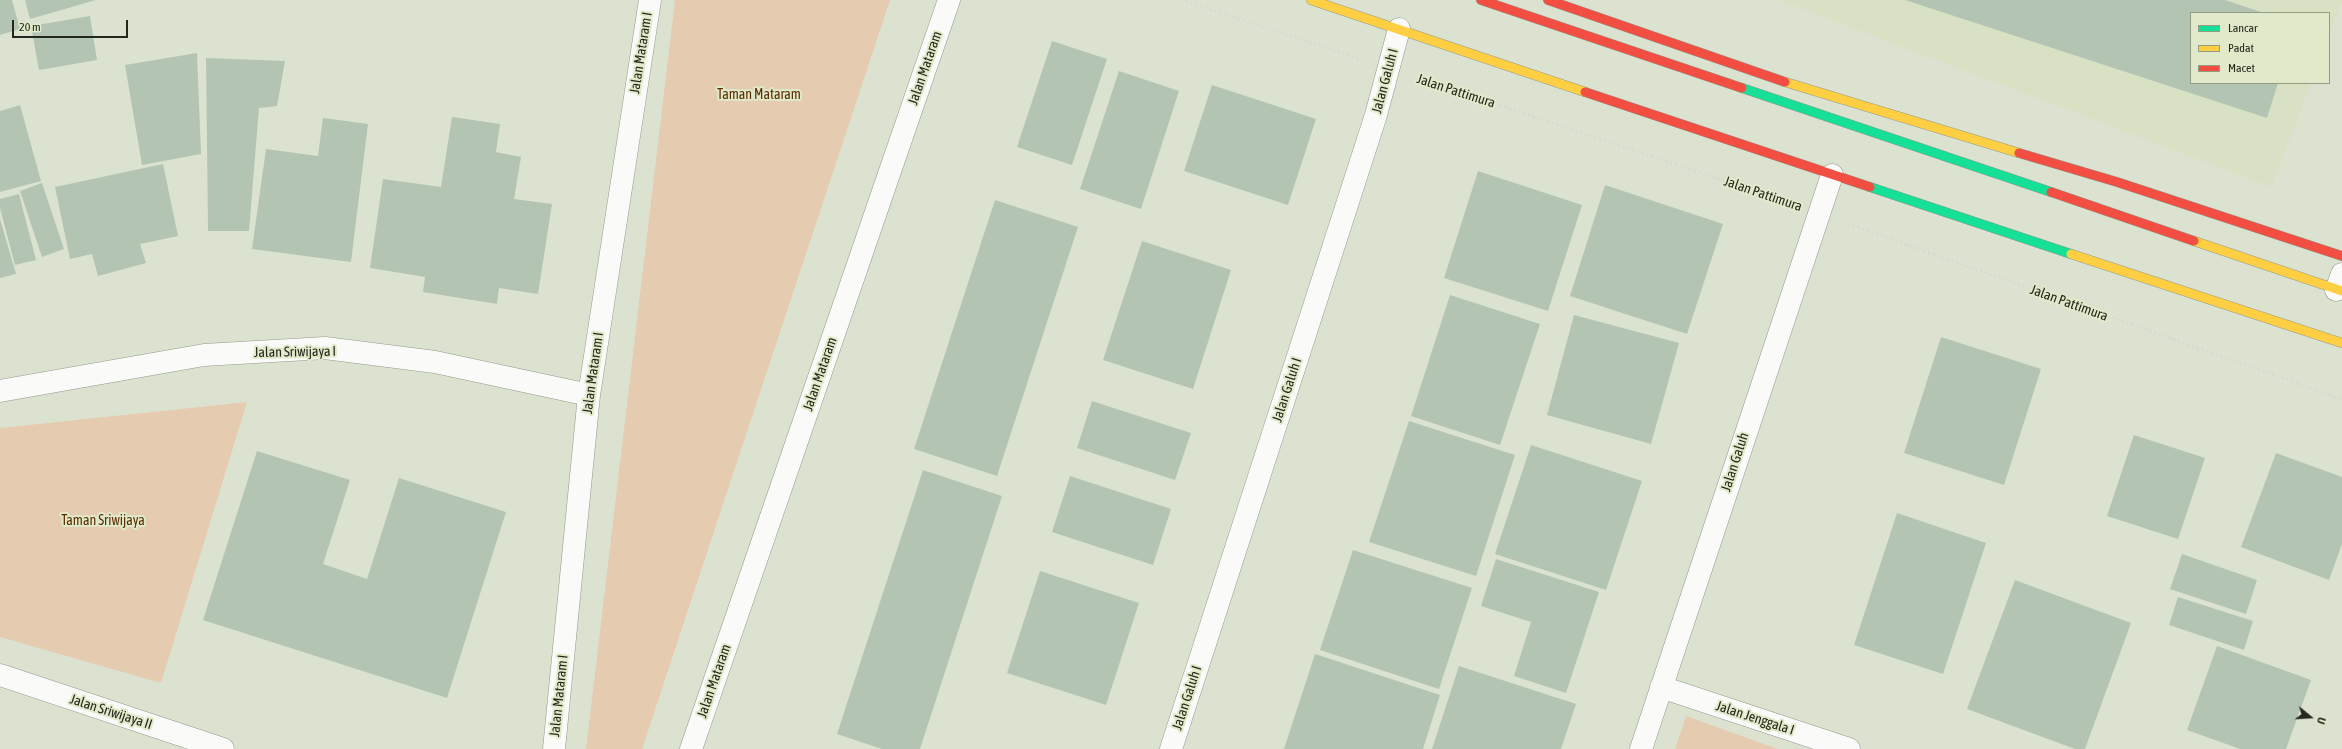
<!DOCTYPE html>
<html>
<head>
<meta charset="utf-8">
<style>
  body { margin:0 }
  #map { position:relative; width:2342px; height:749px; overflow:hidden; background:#dce2d0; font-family:"Asap Condensed",sans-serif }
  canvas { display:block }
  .legend { position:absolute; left:2190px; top:12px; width:140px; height:72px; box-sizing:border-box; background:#e0e9c9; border:1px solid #959c84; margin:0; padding:5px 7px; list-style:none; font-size:12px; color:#24281c }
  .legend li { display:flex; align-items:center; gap:8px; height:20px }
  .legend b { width:20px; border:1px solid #959c84 }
  .north { position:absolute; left:2290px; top:697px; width:40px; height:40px; -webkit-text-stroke:3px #e0e9c9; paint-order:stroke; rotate:108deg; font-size:11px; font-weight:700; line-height:16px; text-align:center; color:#24281c }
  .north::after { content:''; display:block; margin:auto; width:14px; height:18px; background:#24281c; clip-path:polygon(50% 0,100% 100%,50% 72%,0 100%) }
  .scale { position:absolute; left:12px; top:20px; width:116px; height:18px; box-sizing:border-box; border:2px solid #24281c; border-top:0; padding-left:5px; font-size:12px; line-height:14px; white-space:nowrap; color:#24281c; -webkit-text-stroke:3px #e0e9c9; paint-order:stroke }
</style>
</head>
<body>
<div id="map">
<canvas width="2342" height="749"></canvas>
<ul class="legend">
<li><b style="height:5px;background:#16e098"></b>Lancar</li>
<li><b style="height:5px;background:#ffcf43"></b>Padat</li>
<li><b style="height:5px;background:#f24e42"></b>Macet</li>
</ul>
<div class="north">U</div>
<div class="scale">20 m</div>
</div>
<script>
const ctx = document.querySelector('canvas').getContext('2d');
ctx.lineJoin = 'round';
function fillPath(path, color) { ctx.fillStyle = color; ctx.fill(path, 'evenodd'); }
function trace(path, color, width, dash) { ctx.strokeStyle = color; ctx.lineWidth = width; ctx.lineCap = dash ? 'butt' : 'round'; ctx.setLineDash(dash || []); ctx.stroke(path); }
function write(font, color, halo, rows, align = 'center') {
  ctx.font = font + ' "Asap Condensed",sans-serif'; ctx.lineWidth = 4; ctx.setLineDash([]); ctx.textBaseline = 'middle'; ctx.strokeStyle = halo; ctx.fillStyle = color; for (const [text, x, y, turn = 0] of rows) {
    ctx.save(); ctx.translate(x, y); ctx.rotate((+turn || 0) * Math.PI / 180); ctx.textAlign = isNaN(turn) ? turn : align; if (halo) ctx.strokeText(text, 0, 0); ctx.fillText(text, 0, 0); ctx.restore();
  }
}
const built = new Path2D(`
  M1779,0H2342V1L2329,35V13H2191V83H2311L2271,187Z`);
const green = new Path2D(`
  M675,0H890L642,749H586Z
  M247,402L161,683L0,637V428Z
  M1686,716L1778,749H1675Z`);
const building = new Path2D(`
  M0,0H12L20,29L0,35Z
  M25,0H96L30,19Z
  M1905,0H2225L2264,13H2191V83H2278L2267,118Z
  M90,16L97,60L39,70L31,26Z
  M1052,41L1107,59L1072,165L1017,147Z
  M197,53L201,154L142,165L125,65Z
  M206,58L285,61L277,106L259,108L249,231H208Z
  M1119,71L1179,91L1141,209L1080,189Z
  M1212,85L1316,119L1288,205L1184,171Z
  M20,105L41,181L0,192V111Z
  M452,117L500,124L496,152L521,157L514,199L552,204L538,294L499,288L497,304L423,292L425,277L370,268L383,179L441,187Z
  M323,118L368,124L351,262L252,249L266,149L318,156Z
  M163,164L178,236L140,244L146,263L98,276L92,254L70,259L55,187Z
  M1478,171L1582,205L1548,311L1444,278Z
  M42,183L64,249L42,257L20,191Z
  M1605,185L1723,224L1687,334L1570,296Z
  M19,194L36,260L15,265L0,208V199Z
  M995,200L1078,227L997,476L914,449Z
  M0,219L16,274L0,278Z
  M1142,241L1231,270L1193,389L1103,360Z
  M1450,295L1540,324L1500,445L1411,416Z
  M1574,315L1679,343L1651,444L1547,415Z
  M1941,337L2041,369L2004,485L1904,453Z
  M1092,401L1191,433L1175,480L1077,448Z
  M1409,421L1515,455L1476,576L1369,542Z
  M2134,435L2205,458L2178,539L2107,516Z
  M1531,445L1642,481L1606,590L1495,554Z
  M257,451L350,480L323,564L367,579L399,478L506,512L447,698L203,620Z
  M2276,453L2342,477V544L2329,580L2241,547Z
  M923,470L1002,496L920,749H882L837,734Z
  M1070,476L1171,509L1153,565L1052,532Z
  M1897,513L1986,543L1943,674L1854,645Z
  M1353,550L1472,588L1439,689L1320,650Z
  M2182,554L2257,580L2246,614L2170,589Z
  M1496,559L1599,592L1566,693L1514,676L1531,622L1481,606Z
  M1040,571L1139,603L1106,705L1007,673Z
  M2015,580L2131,623L2085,749H2075L1967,709Z
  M2178,597L2253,621L2244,650L2169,625Z
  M2217,646L2311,680L2286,749H2240L2187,730Z
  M1315,654L1440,695L1423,749H1284Z
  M1459,666L1576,704L1561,749H1432Z`);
const path = new Path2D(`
  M1181,0L1359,59
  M1419,78L1789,203
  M1848,224L2342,399`);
const street = new Path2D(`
  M2336,290L2342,274
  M0,391L204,355L325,348L435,362L589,395
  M0,675L223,749
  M1661,687L1849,749
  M554,749L589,395L650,0
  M691,749L949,0
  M1171,749L1376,115L1399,29
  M1641,749L1832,175`);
const fast = new Path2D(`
  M1742,88L2051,192
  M1870,187L2071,254`);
const slow = new Path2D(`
  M1311,0L1585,92
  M1785,82L2019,153
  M2194,241L2342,291
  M2071,254L2342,343`);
const jam = new Path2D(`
  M1481,0L1742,88
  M1548,0L1785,82
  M1585,92L1870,187
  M2019,153L2117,182L2342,256
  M2051,192L2194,241`);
const streetNames = [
  ["Jalan Mataram I",641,53,-81],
  ["Jalan Mataram",925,68,-71],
  ["Jalan Galuh I",1385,81,-75],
  ["Jalan Pattimura",1456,91,18],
  ["Jalan Pattimura",1763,194,19],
  ["Jalan Pattimura",2069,303,20],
  ["Jalan Sriwijaya I",295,352,-1],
  ["Jalan Mataram I",593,373,-82],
  ["Jalan Mataram",820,374,-71],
  ["Jalan Galuh I",1287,390,-72],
  ["Jalan Galuh",1735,462,-72],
  ["Jalan Mataram",714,681,-71],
  ["Jalan Mataram I",559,696,-84],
  ["Jalan Galuh I",1187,698,-72],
  ["Jalan Sriwijaya II",111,712,18],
  ["Jalan Jenggala I",1755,718,18]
];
const parkNames = [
  ["Taman Mataram",759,95],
  ["Taman Sriwijaya",103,521]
];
fillPath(built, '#d8e1c3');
fillPath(green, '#e5ccb0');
fillPath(building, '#b3c5b2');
trace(street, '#94988b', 23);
trace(fast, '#94988b', 10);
trace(slow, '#94988b', 10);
trace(jam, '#94988b', 10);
trace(path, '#d6d8d2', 2.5, [2, 3]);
trace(street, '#fafbf8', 22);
trace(fast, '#16e098', 9);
trace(slow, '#ffcf43', 9);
trace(jam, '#f24e42', 9);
write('14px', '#24281c', '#e0e9c9', streetNames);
write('14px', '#5c2d00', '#e0e9c9', parkNames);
</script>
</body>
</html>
